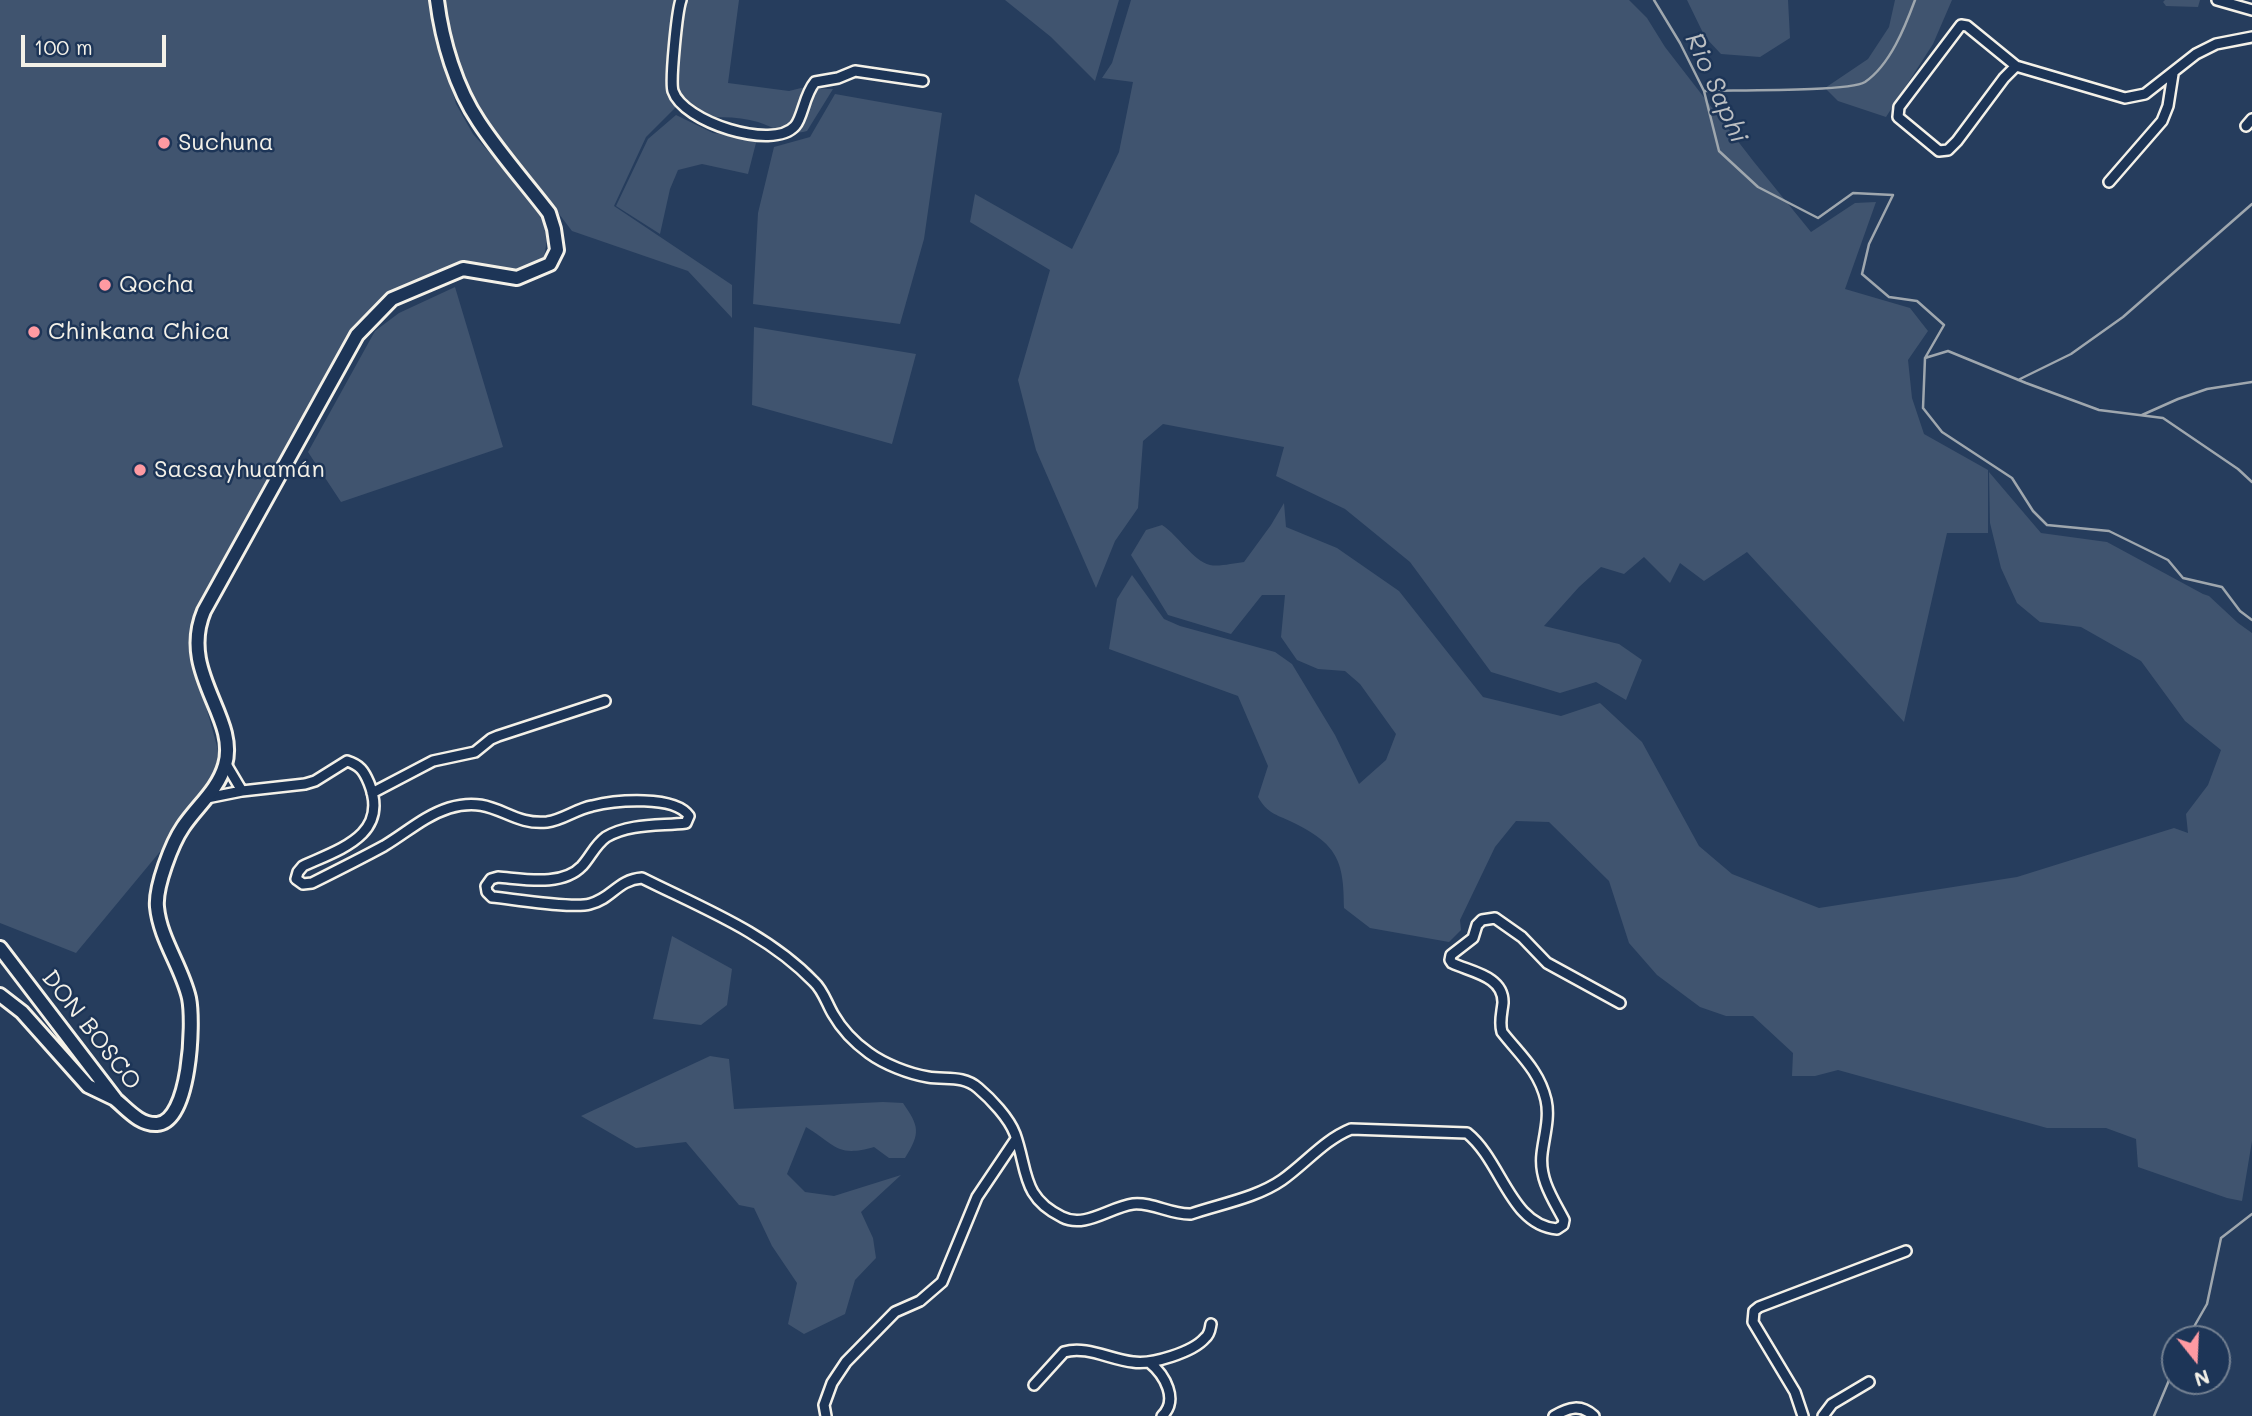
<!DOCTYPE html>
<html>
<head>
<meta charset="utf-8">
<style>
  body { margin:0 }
  #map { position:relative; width:2252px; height:1416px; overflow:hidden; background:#263d5d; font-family:Mali,sans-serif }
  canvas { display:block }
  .north { position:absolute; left:2161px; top:1325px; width:70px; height:70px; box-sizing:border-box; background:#1d3557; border:2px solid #738091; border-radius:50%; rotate:162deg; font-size:19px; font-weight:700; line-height:28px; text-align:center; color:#f4f1e8 }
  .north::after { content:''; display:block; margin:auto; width:24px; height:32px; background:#ff9aa2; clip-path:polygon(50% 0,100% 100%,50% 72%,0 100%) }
  .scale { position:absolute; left:21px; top:35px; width:145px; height:32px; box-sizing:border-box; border:4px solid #f4f1e8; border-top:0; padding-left:9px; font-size:21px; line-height:24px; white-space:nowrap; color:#f4f1e8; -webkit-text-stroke:5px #1d3557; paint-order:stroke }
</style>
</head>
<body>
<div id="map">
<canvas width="2252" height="1416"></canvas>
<div class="north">N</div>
<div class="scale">100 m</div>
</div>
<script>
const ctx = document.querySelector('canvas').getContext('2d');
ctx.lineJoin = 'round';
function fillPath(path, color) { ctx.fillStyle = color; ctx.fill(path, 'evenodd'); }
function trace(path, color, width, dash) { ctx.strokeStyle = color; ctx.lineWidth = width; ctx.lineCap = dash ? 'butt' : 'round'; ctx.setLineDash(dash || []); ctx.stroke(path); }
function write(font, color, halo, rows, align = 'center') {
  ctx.font = font + ' Mali,sans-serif'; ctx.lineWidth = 5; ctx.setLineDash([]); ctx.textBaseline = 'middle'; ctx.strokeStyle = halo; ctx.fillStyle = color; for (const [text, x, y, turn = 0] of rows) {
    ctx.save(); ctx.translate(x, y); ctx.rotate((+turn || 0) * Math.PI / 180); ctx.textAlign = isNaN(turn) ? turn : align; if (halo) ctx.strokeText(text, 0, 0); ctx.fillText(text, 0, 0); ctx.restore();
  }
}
const green = new Path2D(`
  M0,0H431L433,19L456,104L473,134L544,214L547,240L543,263L496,275L447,274L392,298L356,335L202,605L190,631L193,659L221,761L207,795L76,953L0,923Z
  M440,0H739L728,83L789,91L801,88L833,89L807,131C784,137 779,129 758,122C741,117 719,116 702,119L678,105L646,137L614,206L732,285V318L688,271L572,231L527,172L494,135L464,89L446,31Z
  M1005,0H1119L1095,81L1051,37Z
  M1131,0H1629L1647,18L1665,47L1754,162L1811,232L1855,203L1876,202L1845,289L1910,308L1928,331L1908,360L1912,398L1924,434L1988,470V533H1947L1904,722L1747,552L1704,581L1680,563L1670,583L1644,557L1624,574L1601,567L1579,587L1544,626L1619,644L1642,660L1626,700L1596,682L1560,693L1491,672L1410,562L1345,509L1276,476L1284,447L1163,424L1143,441L1138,508L1115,541L1096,588L1036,450L1018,380L1050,270L970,222L975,194L1072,249L1119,152L1133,82L1102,78L1112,63Z
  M1687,0H1788L1790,38L1760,57L1721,54L1705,37Z
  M1895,0H1952L1933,44L1886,117L1838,101L1825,88L1868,59L1889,27Z
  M2165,0H2200L2198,7L2166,6L2163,2Z
  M835,94L942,113L924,239L900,324L753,304L758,213L774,147L810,137Z
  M676,115L713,133L757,139L748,174L702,164L678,170L670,189L660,234L616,206L648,139Z
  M455,287L503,447L341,502L308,452L375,331L399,313Z
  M754,327L916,354L892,444L752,405Z
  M1989,472L2041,533L2107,542L2203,594L2209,596L2238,623L2252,633V1141L2242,1201L2227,1198L2138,1167L2136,1139L2106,1128H2047L1838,1070L1815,1076H1792L1793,1053L1753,1016H1726L1700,1007L1657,975L1629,943L1609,881L1549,822L1516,821L1495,847L1460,920L1461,930L1449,942L1370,928L1344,908C1344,860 1337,844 1292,822C1275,814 1267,813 1258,797L1268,766L1238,696L1109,649L1117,599L1132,575L1164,619L1180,626L1275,652L1292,664L1335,735L1359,784L1386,760L1396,734L1360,684L1345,671L1318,669L1297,660L1281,637L1285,595H1262L1231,634L1168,615L1131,555L1146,530L1162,525C1178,535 1193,561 1210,565C1219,567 1234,563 1244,562L1271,525L1284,503L1286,527L1337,548L1399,591L1483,697L1561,716L1600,703L1642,742L1699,846L1732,874L1819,908L2017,877L2174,828L2188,833L2186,814L2208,785L2221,750L2185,721L2141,661L2081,627L2040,622L2017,603L2001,568L1990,523Z
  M672,936L732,969L727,1005L701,1025L653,1019Z
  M710,1056L729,1059L734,1109L883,1102L903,1103C919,1126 921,1133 905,1158H889L874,1147C836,1158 835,1144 806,1127L787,1174L805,1192L834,1196L901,1175L861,1212L873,1238L876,1258L855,1280L845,1314L804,1334L788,1324L797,1283L772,1246L754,1208L739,1205L686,1142L636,1148L581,1116Z`);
const stream = new Path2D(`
  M1654,0L1680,43L1704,91L1719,151L1758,187L1818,218L1853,193L1893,195L1869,244L1862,274L1889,297L1917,301L1944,325L1925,358L1923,408L1942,432L2012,478L2033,511L2047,525L2109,531L2168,560L2183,578L2222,587L2240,611L2252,620
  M1704,91C1731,90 1849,92 1865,82C1890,65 1905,27 1915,0
  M1925,358L1948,351L2026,383L2099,410L2163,418L2238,469L2252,482
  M2018,380L2071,354L2123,317L2252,204
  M2142,415L2178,399L2207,389L2252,382
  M2187,1339L2207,1304L2221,1238L2252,1214
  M2154,1416L2175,1366`);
const street = new Path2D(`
  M681,0C677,11 670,81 673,91C683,122 773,151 795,126C803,117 804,95 815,82L838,78L855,71L923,81
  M2217,0L2252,10
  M2016,66L1967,26L1961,25L1899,107L1898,117L1939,151L1948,150L1957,141L2004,78L2016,66L2125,98L2145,94L2196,54L2216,44L2252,37
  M2246,126L2252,119
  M2109,182L2162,121L2168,106L2173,74
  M226,764L242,791L305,784L315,781L347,761C360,765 364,771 369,783C390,835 340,849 303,866L298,872L296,879L303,884L312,883C336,871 360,859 384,846C406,833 424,816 449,808C495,794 508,826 547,822C563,820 576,809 592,806C616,800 675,795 689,816L686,823C660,826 630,823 606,837C595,845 591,856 582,866C562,887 524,879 498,877L491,879L486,886L487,892L492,897C513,899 573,909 590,904C613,898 617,880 642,878C702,908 767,933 814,982C823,990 827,1004 833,1014C841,1028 855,1043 869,1053C884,1064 909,1074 928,1077C946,1080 963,1075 978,1088C991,1099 1009,1118 1015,1134C1028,1170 1021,1197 1062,1217C1085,1229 1110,1207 1133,1204C1153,1202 1171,1215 1191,1214C1220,1204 1256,1198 1282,1180C1306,1163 1324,1140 1351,1129L1467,1133C1502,1161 1510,1225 1557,1229L1563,1225L1564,1220C1553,1199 1539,1179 1542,1154C1544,1136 1550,1118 1546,1100C1539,1070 1519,1054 1502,1032C1499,1022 1502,1013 1503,1003C1504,976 1471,972 1452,963L1450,960L1451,955L1473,938L1477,925L1482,920L1495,918L1522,937L1547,963L1620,1003
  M372,793L433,761L475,752L491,739L498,736L605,701
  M207,798L242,791
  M1149,1362C1165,1375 1179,1400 1162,1416
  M1034,1385L1064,1352C1086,1345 1111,1360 1133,1362C1152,1365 1193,1352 1205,1338C1210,1334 1210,1329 1211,1324
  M826,1416L824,1405L832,1383L846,1362L895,1312L920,1301L942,1282L977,1197L1016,1139
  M1554,1416C1569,1407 1581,1404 1594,1416
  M1803,1416L1795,1392L1753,1322L1754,1311L1759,1307L1906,1251
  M1823,1416L1832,1404L1869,1382`);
const secondary = new Path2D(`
  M0,948L116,1100C128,1110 140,1125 157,1124C190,1122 194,1023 189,998C182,967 160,939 157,907C155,887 172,843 183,827C197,806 218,790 225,765C239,717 178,673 204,611L357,335L392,299L463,269L517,278L550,264L557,250L554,229L549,213C526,183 500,154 479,122C456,88 442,41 437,0
  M0,995L22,1012L88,1086L113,1098`);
const markers = [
  [164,143,7,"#ff9aa2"],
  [105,285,7,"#ff9aa2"],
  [34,332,7,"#ff9aa2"],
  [140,470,7,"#ff9aa2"]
];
const poiNames = [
  ["Suchuna",178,143],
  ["Qocha",119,285],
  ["Chinkana Chica",48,332],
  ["Sacsayhuamán",154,470]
];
const streetNames = [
  ["DON BOSCO",91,1030,52]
];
const waterNames = [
  ["Rio Saphi",1716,88,66]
];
fillPath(green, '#40546f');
trace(stream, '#9fa7ae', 2.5);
trace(street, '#f4f1e8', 14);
trace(secondary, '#f4f1e8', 18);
trace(street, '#1d3557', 9);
trace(secondary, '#1d3557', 12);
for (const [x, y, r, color] of markers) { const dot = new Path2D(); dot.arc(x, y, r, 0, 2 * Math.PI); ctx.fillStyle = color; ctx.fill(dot); trace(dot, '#1d3557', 2.5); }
write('24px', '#f4f1e8', '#1d3557', poiNames, 'left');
write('24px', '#f4f1e8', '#1d3557', streetNames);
write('italic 26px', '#bcbfc2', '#1d3557', waterNames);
</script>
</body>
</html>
